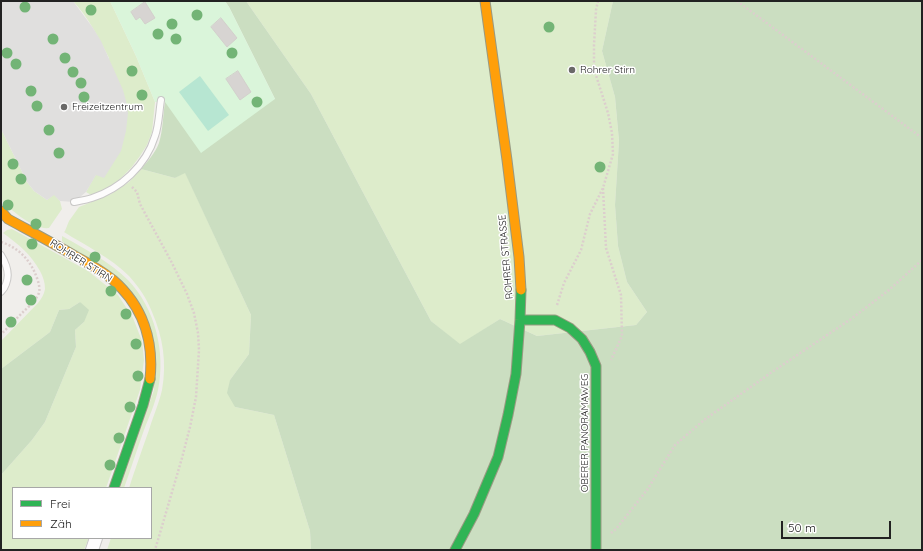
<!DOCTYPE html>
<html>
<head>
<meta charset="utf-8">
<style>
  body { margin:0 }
  #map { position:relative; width:923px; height:551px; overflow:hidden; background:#f0eeeb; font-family:Quicksand,sans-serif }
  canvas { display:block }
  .frame { position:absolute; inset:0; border:2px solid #222; pointer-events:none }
  .legend { position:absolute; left:12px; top:487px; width:140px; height:52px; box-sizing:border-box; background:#fff; border:1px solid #a7a7a7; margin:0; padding:5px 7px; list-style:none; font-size:12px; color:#222 }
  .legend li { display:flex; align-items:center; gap:8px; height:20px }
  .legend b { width:20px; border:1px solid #a7a7a7 }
  .scale { position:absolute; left:781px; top:521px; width:110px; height:18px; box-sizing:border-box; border:2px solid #222; border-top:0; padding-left:5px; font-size:12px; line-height:14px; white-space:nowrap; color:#222; -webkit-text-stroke:3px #fff; paint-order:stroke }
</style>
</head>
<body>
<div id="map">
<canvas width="923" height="551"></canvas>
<div class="frame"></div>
<ul class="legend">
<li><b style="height:5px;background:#30b455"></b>Frei</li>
<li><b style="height:5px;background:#ff9f0a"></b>Zäh</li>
</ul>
<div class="scale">50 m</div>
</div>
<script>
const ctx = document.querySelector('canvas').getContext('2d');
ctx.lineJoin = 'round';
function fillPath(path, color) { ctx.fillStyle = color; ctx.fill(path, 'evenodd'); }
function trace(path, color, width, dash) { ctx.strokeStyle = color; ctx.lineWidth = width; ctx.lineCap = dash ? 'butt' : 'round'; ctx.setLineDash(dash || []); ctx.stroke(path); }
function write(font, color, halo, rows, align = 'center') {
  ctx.font = font + ' Quicksand,sans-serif'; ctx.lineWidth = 3; ctx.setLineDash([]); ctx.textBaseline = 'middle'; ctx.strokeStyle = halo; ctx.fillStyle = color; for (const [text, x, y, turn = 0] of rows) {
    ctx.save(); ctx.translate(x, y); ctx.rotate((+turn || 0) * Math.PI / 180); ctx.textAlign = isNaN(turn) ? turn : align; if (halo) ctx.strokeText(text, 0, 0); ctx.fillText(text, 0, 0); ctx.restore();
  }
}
const grass = new Path2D(`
  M73,1H110L136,56L155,102L152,132L147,145L140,156L131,168L119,180L105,190L91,195L86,192L96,174L109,58C99,38 88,17 73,1Z
  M246,1H613L602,51L615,97L619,141L615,205L618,246L627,282L647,312L636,325L537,336L500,319L460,345L431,321L311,94Z
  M1,129L27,182L34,191L47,200L54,194L60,201L62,209L49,228C34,230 11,210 1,200Z
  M141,169L175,178L185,172L251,315L249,354L230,380L235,407L274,415L310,531L311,550H107L111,538H151V488H129C135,469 142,450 149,430C153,417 159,403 162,390C167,363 163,337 152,312C147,299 139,287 129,276C110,257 86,246 64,232L65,231L69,221L79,207L111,194L129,182Z
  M12,229L88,271L118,295L133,318L142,341L144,360L140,390L106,488H13V538H89L84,550H1V475L32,440L45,422L76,347L75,330L84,322L80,302L69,309L59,310L50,332L1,369V341L38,303C41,299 44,295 45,289C45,282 43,277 40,271C30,253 19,245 3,233L7,230Z
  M62,236C85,249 109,261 128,280C155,308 166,352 158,390C155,404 149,417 144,430C137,449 131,469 124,488H120L154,390L148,319L62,241Z`);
const forest = new Path2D(`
  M225,1H246L311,94L431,321L460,344L500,319L537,336L636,325L647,312L627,282L618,246L615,205L619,141L615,97L602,51L613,1H922V550H311L310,531L274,415L235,407L227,393L230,380L249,354L251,315L185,173L175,178L141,169C148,161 155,153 159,143C163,130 163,115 165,102L275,99L229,7Z
  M80,302L89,310L84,322L75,330L76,347L45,422L32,440L1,475V369L50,332L59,310L69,309Z`);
const park = new Path2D(`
  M110,1H225L229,7L275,99L201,153L165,102H155L136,56Z`);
const pitch = new Path2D(`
  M200,76L229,115L208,131L179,92Z`);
const parking = new Path2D(`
  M1,1H73L93,28L101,41L123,90L126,101L128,113L126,131L121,151L104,178L96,175L86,192L74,202L60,201L54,195L47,200L34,191L27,182L1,129Z`);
const building = new Path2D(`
  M145,2L155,18L145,24L140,17L136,20L131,12Z
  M221,18L237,38L227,47L211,27Z
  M238,71L251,92L240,100L226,79Z`);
const path = new Path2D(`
  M737,1L922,138
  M132,187L137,192L140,204L172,263L187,294L194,313L198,333L199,350L196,397L190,427L182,458L155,550
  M603,188L606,248L621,295L622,336L611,360
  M1,242C20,248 32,262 38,281C39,285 40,289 39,293C35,302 27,308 21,314C14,321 8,328 1,334
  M557,305L564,283L581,250L590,214L603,188L613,154L612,133L608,113L594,69V45L596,10L598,1
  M611,533L616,529L647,490L675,445L704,420L772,372L851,319L889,290L922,260`);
const lane = new Path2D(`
  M74,202C79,201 86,200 92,198C120,189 146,166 155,136C159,125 159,112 161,100
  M1,255C6,263 10,274 6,284C5,287 3,290 1,292`);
const street = new Path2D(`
  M92,550L96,538`);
const fast = new Path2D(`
  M520,320H555L570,328L582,339L590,352L596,366V550
  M114,488L143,405L150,379
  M455,550L474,514L498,457L508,415L516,374L520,320L521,290`);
const slow = new Path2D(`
  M485,1L507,160L519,257L521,290
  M1,211L8,219C30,231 53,243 75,256C88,263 102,271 113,280C143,306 154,341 150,379`);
const trees = [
  [25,7],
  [91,10],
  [197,15],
  [172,24],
  [549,27],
  [158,34],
  [53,39],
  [176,39],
  [7,53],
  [232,53],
  [65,58],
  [16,64],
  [132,71],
  [73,72],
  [81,83],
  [31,91],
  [142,95],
  [84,97],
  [257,102],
  [37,106],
  [49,130],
  [59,153],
  [13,164],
  [600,167],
  [21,179],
  [8,205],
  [36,224],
  [32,244],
  [95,257],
  [27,280],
  [111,291],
  [31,300],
  [126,314],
  [11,322],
  [136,344],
  [138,376],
  [130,407],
  [119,438],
  [110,465]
];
const markers = [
  [572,70,4,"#6a6968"],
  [64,107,4,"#6a6968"]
];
const poiNames = [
  ["Rohrer Stirn",580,70],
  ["Freizeitzentrum",72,107]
];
const streetNames = [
  ["ROHRER STRASSE",506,257,-95],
  ["ROHRER STIRN",81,261,32],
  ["OBERER PANORAMAWEG",585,433,-90]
];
fillPath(grass, '#ddeccb');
fillPath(forest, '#cbdec1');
fillPath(park, '#daf5da');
fillPath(pitch, '#b7e6d2');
fillPath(parking, '#e0dfde');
fillPath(building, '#d7d4d2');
trace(building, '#d3d0cc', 1);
trace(lane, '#c9c8c7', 8);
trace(street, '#c9c8c7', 14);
trace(fast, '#999a82', 11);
trace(slow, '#999a82', 11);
trace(path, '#dccecd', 2.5, [2, 2]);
trace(lane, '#fdfcfc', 6);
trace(street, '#fdfcfc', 12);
trace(fast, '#30b455', 9);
trace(slow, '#ff9f0a', 9);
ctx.fillStyle = '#73b476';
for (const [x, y] of trees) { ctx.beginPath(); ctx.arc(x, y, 5.5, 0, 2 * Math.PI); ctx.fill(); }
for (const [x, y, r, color] of markers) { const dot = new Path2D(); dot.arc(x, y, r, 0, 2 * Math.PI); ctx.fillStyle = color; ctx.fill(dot); trace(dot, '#fff', 1.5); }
write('10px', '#222', '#fff', poiNames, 'left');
write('10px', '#222', '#fff', streetNames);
</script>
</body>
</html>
